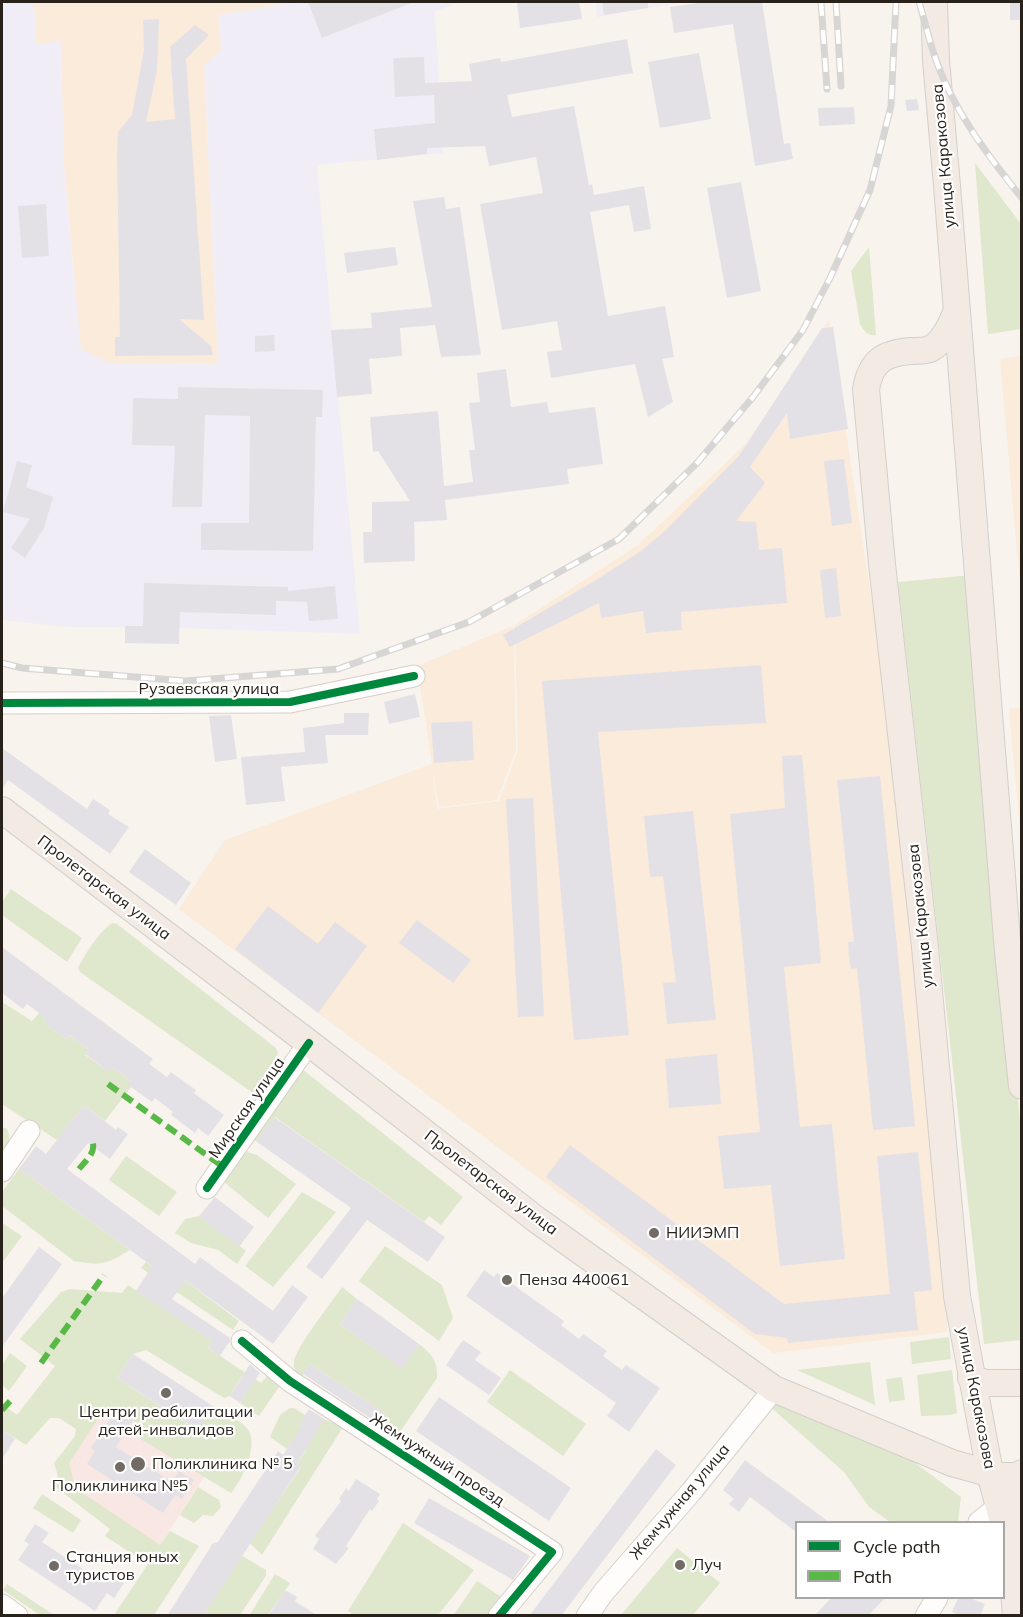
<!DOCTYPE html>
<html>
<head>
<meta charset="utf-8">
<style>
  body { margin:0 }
  #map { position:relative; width:1023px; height:1617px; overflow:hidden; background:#f9f3ed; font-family:Mulish,sans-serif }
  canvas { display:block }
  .frame { position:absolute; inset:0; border:3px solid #28221b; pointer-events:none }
  .legend { position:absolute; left:795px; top:1521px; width:210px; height:78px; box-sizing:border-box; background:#fff; border:2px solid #a9a7a4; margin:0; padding:8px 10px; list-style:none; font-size:18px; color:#28221b }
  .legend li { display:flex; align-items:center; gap:12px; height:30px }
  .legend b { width:30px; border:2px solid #a9a7a4 }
</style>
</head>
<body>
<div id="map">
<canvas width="1023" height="1617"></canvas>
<div class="frame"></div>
<ul class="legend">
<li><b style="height:8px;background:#00873e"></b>Cycle path</li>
<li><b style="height:8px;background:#58b947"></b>Path</li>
</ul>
</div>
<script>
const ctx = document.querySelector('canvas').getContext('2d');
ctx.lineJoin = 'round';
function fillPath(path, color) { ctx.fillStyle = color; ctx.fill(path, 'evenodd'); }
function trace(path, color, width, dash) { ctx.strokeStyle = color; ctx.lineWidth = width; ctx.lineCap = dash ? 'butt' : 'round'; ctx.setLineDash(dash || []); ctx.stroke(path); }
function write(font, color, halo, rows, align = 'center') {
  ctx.font = font + ' Mulish,sans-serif'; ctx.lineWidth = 4.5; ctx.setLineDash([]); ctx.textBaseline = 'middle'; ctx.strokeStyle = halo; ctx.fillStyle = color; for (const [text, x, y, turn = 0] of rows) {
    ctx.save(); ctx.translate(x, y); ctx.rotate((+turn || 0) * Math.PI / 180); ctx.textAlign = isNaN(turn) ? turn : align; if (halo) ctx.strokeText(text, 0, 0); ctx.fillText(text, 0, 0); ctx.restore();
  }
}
const commercial = new Path2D(`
  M2,2H34L36,44L61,40L64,164L74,278L112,364L218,363L204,66L221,50L218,15L297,2H459L435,12L443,153L317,165L360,634L183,628L66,627L2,620Z
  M596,2H684L597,17Z`);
const built = new Path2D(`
  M34,2H297L218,15L221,50L204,66L218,363L112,364L81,349L64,164L61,41L36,44Z
  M829,320L875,623L949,1284L947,1332L773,1353L179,909L225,840L432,764L417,666L513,626L516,749L497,800L439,807L432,767L437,809L499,801L518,750L515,625L638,545L746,444Z
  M1021,356H1022L1021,597L1000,359Z
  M1021,707H1022L1021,840L1009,709Z`);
const medical = new Path2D(`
  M70,1367L215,1454L206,1474L148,1564L105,1536L110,1529L53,1485L86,1431Z`);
const green = new Path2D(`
  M975,163L1021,224V329L988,334Z
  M869,247L876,335C867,336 864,331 860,324L851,271Z
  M971,575L1021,1133V1340L984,1344L898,582Z
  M11,889L82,938L67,962L2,915V902Z
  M113,923L117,924L276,1048L278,1054L253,1093L80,972L78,968C84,956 101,928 113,923Z
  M2,1002L32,1021L39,1013L47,1018L44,1023L66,1039L69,1035L89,1050L85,1055L108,1071L112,1067L131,1081V1087L105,1121L84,1105L57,1140L2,1104Z
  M297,1065L463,1197L441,1225L429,1216L424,1222L275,1117L257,1142L250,1137Z
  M2,1127L7,1129C13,1139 7,1147 2,1154Z
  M247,1152L257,1155L296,1184L268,1218L224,1182V1177L242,1154Z
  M126,1156L177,1192L159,1216L109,1180Z
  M19,1169L130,1250C107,1264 102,1266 74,1261L2,1206V1192Z
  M302,1192L336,1212L273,1287L245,1266Z
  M199,1216L246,1251L237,1264L218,1250L191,1243L175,1233L185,1219Z
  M2,1223L22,1236L2,1263Z
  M385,1246L442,1285L453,1318L439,1341L359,1281Z
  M146,1262L180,1288L186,1281L239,1321L233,1330L141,1268Z
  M128,1285L212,1341L208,1348L261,1383L268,1375L281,1384L259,1416L240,1403L253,1383L242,1376L230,1396L224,1398L146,1350L133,1354L117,1378L197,1430L213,1406C223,1413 238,1419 246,1427C261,1443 242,1480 231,1493L132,1434V1426L136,1418L118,1407L113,1415L101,1414L69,1463L75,1488L160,1545L170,1531L199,1546L154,1615H114L148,1564L105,1536L110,1529L53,1485L58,1476L54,1463L75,1436L76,1429L59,1418H50L26,1445L2,1430V1404L17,1415L55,1366L20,1339L61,1292L70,1289L122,1293Z
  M342,1287L357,1299L340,1324L401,1368L419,1344C432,1354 438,1361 437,1378L395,1439L375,1429L385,1413L310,1364L300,1380C297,1374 293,1369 294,1362C295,1348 332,1302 342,1287Z
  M949,1337L951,1359L912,1364L910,1342Z
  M10,1353L27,1366L9,1391L2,1385V1365Z
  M870,1362L875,1405L797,1370Z
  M510,1370L586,1424L563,1456L487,1402Z
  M952,1370L957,1413L951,1415L921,1416L917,1375Z
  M902,1377L905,1400L889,1402L886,1379Z
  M778,1395L891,1445L961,1497L958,1522H890L869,1507L844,1472L767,1404Z
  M290,1408H294L305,1415L300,1425L314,1434L324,1419L343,1427L262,1555L250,1543L301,1467L297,1464L306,1450L292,1441L287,1449L270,1437L280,1415Z
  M198,1487L219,1500L221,1507L213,1516L203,1515L194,1523L180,1515Z
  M42,1494L81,1520L73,1533L33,1508Z
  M403,1523L474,1570L438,1615H354L348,1611Z
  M219,1542L266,1570V1576L240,1615L203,1616L239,1560L213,1543Z
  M677,1548L720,1583L693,1615H621Z
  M275,1574L290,1583L268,1615L249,1616Z
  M477,1581L503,1598L491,1615L453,1616Z
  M7,1584L54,1615H40L3,1590Z`);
const building = new Path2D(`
  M308,2H414L322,38Z
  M517,2H579L582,19L520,28Z
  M602,2H648V8L604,15Z
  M704,2H762L784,144L790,143L793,159L755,166L733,24L674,33L670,7Z
  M1010,2H1022V20H1010Z
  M159,19L157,70L146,122L175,119L170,47L195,25L209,35L186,59L204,320L179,319L211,346L213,355L115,356V337H120L117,152L118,132L132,115L144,50L143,20Z
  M627,39L633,73L507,95L512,117L574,106L589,185L592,184L594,195L644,186L651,229L634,232L629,205L590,212L608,316L665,306L674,357L662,359L673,402L648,417L635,364L551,378L547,352L562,350L557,321L502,330L480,204L543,193L536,157L489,166L485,146L427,148V154L377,160L374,129L435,123L434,95L395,97L393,58L424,57L425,83L472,81L469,64L500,58L501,62Z
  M699,53L711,119L660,128L648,62Z
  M917,99L919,110L907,111L905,100Z
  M854,107L855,124L819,126L818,108Z
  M741,182L761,291L727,298L707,188Z
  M444,197L446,209L460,207L481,355L441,357L435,325L400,328L402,356L369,359L372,394L337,397L331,330L372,328L371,313L432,307L413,201Z
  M46,204L49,256L22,258L18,206Z
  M395,247L398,265L347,273L344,253Z
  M833,327L848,429L790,439L787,413L750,467L765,483L736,521L756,522L759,550L782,548L787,603L681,612L682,630L646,633L643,611L601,618L599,603L510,647L503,635L596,580L641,551L665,531L739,456L822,328Z
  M274,335L275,351L255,352V336Z
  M506,369L511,407L547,402L549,413L595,407L603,464L567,469L569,484L445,500L447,520L414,522L415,561L364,563L363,532H372V502L410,501L378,451L373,452L370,417L438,411L444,486L473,482L469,450H475L469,403L480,402L477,373Z
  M178,387L323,390L322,417H316L313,551L201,550V523H249L250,416L205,415L202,507H172L175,446L132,445L133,398L178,399Z
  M844,459L852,523L832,526L824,461Z
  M17,461L32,465L26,487L53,497L44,528L25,558L11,548L30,519L3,512Z
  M836,568L841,616L825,618L820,570Z
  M144,583L288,587V591L335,586L338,619L309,621L307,602L276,601V615L180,612L179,644L125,643V626H143Z
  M761,665L766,723L598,732L629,1035L574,1040L542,681Z
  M415,694L420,717L389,724L384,702Z
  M344,713H369L368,735H325L328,763L281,767L285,801L246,805L241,757L305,752L303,728L344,723Z
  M231,715L237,759L215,762L209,716Z
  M472,721L474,760L434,763L431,723Z
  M2,748L87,809L93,799L110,810L108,814L129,827L110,854L8,780L2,789Z
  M802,755L821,963L784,967L800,1127L832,1124L845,1259L780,1266L771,1185L724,1189L718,1136L760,1132L730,814L785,808L782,756Z
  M880,776L915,1126L873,1130L857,968L851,969L849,956L848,942H854L837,780Z
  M533,798L544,1016L518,1017L506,799Z
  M693,811L716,1020L667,1024L663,983L676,982L663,876L650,877L644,816Z
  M145,849L191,883L176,905L129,872Z
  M268,906L318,944L335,922L367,946L318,1013L235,949Z
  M417,920L471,960L453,983L399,943Z
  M2,947L153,1059L149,1064L167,1077L171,1072L196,1090L194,1093L224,1115L208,1136L198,1128L195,1133L171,1115L173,1112L155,1098L152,1102L128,1085L131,1081L112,1067L109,1072L85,1054L89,1050L69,1035L66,1039L44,1023L46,1018L27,1004L23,1009L2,993Z
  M717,1054L721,1104L669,1108L665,1059Z
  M84,1105L116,1130L118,1127L128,1134L110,1159L88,1143L67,1169L195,1264L200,1257L273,1311L292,1285L308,1297L273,1344L186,1281L172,1299L230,1338V1341L220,1356L208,1348L212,1341L136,1291L152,1266L19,1169L36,1146L46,1154Z
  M274,1117L445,1237L428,1262L367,1220L322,1279L306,1267L351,1208L257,1142Z
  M570,1145L784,1304L890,1294L877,1156L918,1152L932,1290L914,1292L918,1330L788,1343L787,1338L755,1334L546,1177Z
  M215,1197L254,1227L239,1247L199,1216Z
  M39,1247L62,1264L2,1347V1298Z
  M484,1270L494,1277L497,1273L564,1321L561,1325L579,1339L583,1334L607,1351L603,1356L622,1370L626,1365L660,1388L629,1432L607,1416L616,1403L466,1296Z
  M357,1299L419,1344L402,1369L340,1324Z
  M463,1340L481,1352L475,1360L501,1378L489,1395L446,1365Z
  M133,1354L213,1406L198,1430L117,1378Z
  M250,1364L260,1373L240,1403L230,1396Z
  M310,1364L385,1413L379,1424L303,1374Z
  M439,1397L571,1488L549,1521L416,1431Z
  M118,1407L135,1417L116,1447L172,1482L179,1471L194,1480L182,1499L175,1495L163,1513L87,1464L95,1451L91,1448Z
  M309,1409L324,1419L297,1464L301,1466L203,1616H167L213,1543L216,1545L278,1451L283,1455L302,1426L299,1424Z
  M2,1430L15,1439L2,1459Z
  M656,1449L676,1465L561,1616H529Z
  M745,1460L829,1522H796V1532L750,1497L739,1512L729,1504L734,1499L723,1490Z
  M356,1479L380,1494L377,1499L379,1501L372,1511L370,1509L346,1546L349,1548L336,1564L313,1549L319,1539L315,1536L341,1501L339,1499L346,1488L349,1491Z
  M429,1498L530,1556L513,1580L414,1523Z
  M35,1524L49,1533L42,1542L104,1583L110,1573L124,1583L114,1598L107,1593L95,1611L18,1560L29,1544L24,1541Z
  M285,1590L297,1597L295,1601L318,1616H268Z
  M831,1598H885L868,1616H814Z
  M958,1598H969L985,1604L980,1616H962L952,1612Z`);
const minor = new Path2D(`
  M2,703L290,702L414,676
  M2,1171L29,1131
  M207,1188L309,1043
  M242,1341L290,1381L552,1552L499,1616
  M979,1522L998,1507
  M2,1605L17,1616
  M587,1616L603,1593L691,1492L774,1389
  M926,1616L937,1598`);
const major = new Path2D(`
  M934,2L936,60L947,186L1008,952L1022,1086
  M957,310C952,323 943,343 930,349C925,351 917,351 911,351C884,353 871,361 866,389L882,564L925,947L957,1296L990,1473L1003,1522
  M2,810L309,1043L537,1220L774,1389L952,1463L999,1476H1016L1022,1473
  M971,1378L986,1383H1022
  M1004,1524L1010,1544L1016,1616
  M1010,1541L1022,1487`);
const rail = new Path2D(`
  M821,2L827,89
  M836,2L841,86
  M919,2C925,21 929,41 936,60C954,111 988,156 1022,198
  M2,663L22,668L186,681L338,669L469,622L619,539L697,463L753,397L803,330L830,278L870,190L891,106L896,2`);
const quiet = new Path2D(`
  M108,1084L222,1166
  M79,1169C87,1159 98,1151 91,1139
  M41,1363L104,1275
  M2,1410L12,1399`);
const cycleway = new Path2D(`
  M2,703L290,702L414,676
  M207,1188L309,1043
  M242,1341L290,1381L552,1552L499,1616`);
const markers = [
  [654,1233,6,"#716b64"],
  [507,1280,6,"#716b64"],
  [166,1393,6,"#716b64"],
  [138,1464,8,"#716b64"],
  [120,1467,6,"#716b64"],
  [680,1565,6,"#716b64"],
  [54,1566,6,"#716b64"]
];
const streetNames = [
  ["улица Каракозова",944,156,-95],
  ["Рузаевская улица",209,689],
  ["Пролетарская улица",104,888,37],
  ["улица Каракозова",921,916,-96],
  ["Мирская улица",247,1108,-55],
  ["Пролетарская улица",491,1183,37],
  ["улица Каракозова",976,1398,79],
  ["Жемчужный проезд",437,1460,33],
  ["Жемчужная улица",680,1502,-50]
];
const poiNames = [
  ["НИИЭМП",666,1233],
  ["Пенза 440061",519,1280],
  ["Центри реабилитации",166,1412,"center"],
  ["детей-инвалидов",166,1430,"center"],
  ["Поликлиника № 5",152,1464],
  ["Поликлиника №5",120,1486,"center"],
  ["Станция юных",66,1557],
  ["туристов",66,1575],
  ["Луч",692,1565]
];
fillPath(commercial, '#f1edf6');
fillPath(built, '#faebdb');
fillPath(medical, '#f8e7e2');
fillPath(green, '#dfe7cd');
fillPath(building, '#e4e1e6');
trace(minor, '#d6d0ca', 23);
trace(major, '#d2cfcb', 28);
trace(minor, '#fefdfc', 21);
trace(major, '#f2eae3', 26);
trace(rail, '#d8d6d4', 7);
trace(rail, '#fff', 4.5, [14]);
trace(quiet, '#58b947', 6, [12, 6]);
trace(cycleway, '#00873e', 8);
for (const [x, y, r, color] of markers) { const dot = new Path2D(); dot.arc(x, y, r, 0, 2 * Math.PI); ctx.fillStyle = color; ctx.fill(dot); trace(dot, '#fff', 2); }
write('16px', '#28221b', '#fff', streetNames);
write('16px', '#28221b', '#fff', poiNames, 'left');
</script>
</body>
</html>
